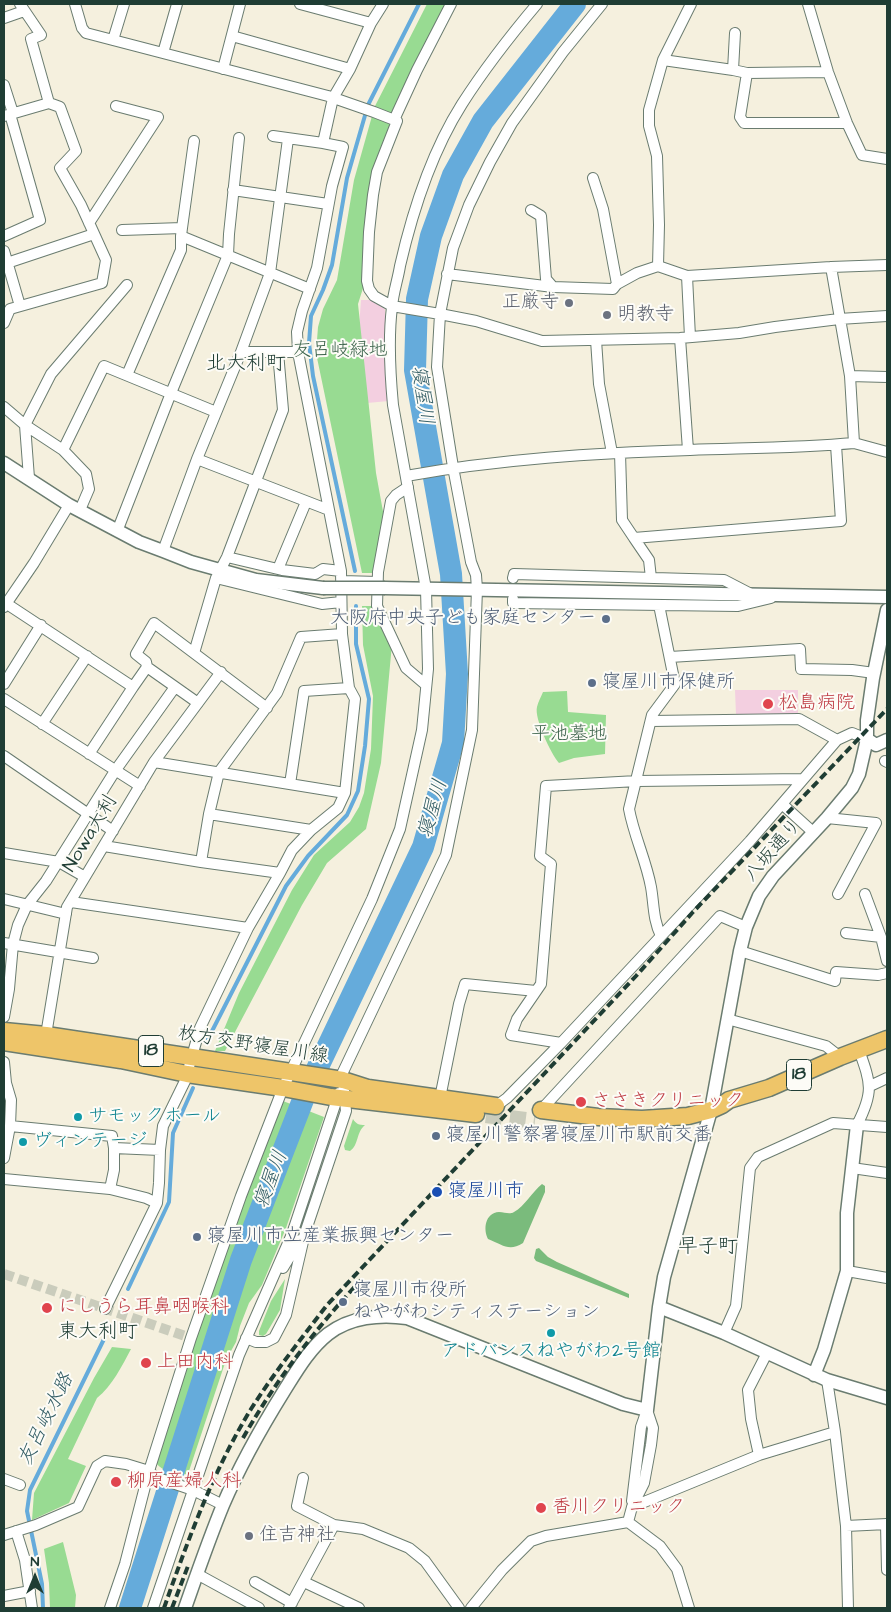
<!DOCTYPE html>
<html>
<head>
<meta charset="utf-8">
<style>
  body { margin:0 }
  #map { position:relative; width:891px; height:1612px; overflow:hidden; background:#f5f0de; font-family:"Architects Daughter",sans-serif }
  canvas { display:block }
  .frame { position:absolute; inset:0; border:5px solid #1f3d34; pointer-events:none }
  .north { position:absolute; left:10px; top:1552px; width:50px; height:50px; -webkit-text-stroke:4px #fdfcf7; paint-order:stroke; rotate:0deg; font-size:14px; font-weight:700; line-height:20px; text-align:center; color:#1f3d34 }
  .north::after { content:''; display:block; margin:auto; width:18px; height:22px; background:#1f3d34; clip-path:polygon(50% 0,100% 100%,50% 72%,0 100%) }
</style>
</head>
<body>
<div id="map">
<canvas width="891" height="1612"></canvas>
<div class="frame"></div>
<div class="north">N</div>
</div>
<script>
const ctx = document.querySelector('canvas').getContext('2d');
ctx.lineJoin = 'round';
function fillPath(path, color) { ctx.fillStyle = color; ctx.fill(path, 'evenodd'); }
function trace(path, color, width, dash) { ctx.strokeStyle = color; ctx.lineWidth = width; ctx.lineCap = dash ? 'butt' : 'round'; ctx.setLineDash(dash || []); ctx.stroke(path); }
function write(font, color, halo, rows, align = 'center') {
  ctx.font = font + ' "Architects Daughter","Klee One",sans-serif'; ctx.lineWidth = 4; ctx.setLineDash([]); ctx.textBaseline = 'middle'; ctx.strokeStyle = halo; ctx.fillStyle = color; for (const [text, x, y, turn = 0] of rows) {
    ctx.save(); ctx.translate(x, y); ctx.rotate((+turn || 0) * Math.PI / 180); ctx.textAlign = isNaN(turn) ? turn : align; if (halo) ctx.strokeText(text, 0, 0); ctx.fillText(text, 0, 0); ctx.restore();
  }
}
const built = new Path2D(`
  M361,300H372L383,305L385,310L386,388L389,401L367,403L358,341Z
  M735,690H798V714L736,715Z`);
const green = new Path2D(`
  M427,4H448L394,116L374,108Z
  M372,116L390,123V129L375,168L364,285L358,304L376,473L384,517L373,573H362L316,353L318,327L323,309L337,280L354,180Z
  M362,606H375L392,644L381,763L366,829L327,863L302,905L225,1051H215L239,993L292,890L314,855L350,822L359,807L364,793L371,749L373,696L363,645Z
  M567,691L568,712L606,715L605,754L574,758L559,763C551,754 534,718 537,707C538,702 541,697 543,692Z
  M283,1101L324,1117L286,1228L262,1285L249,1303L240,1326L236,1342L226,1360L188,1474C176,1475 163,1472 156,1463L198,1330L245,1199Z
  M353,1119C356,1124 359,1125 365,1125C356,1132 359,1145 350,1151L345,1150L344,1146Z
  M285,1279L280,1310L266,1334L263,1336L259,1335V1331L271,1301Z
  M112,1347L131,1349C122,1366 112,1386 97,1398L68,1459L86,1466L69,1503L32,1520L34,1493L94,1378Z
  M63,1542L76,1595L75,1608H50L49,1583L44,1549Z`);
const forest = new Path2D(`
  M542,1184L545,1186V1192L523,1243C509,1252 503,1245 488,1239C483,1229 485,1213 499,1212C505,1212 509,1215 514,1212C525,1206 532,1192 542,1184Z
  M539,1248L548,1257L557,1262L629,1294V1298L536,1261L534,1258L536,1249Z`);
const stream = new Path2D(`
  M355,571L313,376L309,343L311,316L323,290L332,265L347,178L368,105L419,4
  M208,1039L286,886L308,856L347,815L358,791L365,746L369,699L356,644V606
  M128,1289L169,1202L173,1133L193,1088
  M43,1608L42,1584L27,1511L30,1490L105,1337`);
const river = new Path2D(`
  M130,1608L241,1260L306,1092L423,847L453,743L457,674L451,574L415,370L417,299L431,236L453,175L483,121L575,4`);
const minorTunnel = new Path2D(`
  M4,1274L191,1338`);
const primaryTunnel = new Path2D(`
  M486,1115L535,1121`);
const minor = new Path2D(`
  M20,4L41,35L31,39L49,103
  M75,4L82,28L86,33L328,96L374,112L397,121L377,172L373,195L369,232L367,281L369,289L374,296L392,306L440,314L476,321L542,341L680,338L739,333L775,327L839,319L887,316
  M300,4L371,23
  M808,4L828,72L847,123L862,155L887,159
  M4,18L24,11
  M232,36L350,69
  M113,40L124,4
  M163,53L177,4
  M663,60L733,70L735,33
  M223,69L240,4
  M733,70L747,73L740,117L744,123H847
  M747,73L828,72
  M4,85L13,113
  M4,116L49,103L60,107L76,151L60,168L81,205L106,260L102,283L10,309L4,323
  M394,120L417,70L451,4
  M323,143L333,98L350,69L371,23L383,4
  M233,190L328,204
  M531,210L541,216L546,279L553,287L613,289L617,284L603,209L593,178
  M89,223L158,117L116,106
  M182,228L194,141
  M122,230L182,228L181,236L310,289
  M4,236L40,220L10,114
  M4,251L20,306
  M7,263L94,234
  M447,274L553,287
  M687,276L658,266L659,225L657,156L649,126V110L663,60L691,4
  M617,284L637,273L658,266
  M690,337L687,276L831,267
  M680,338L688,450
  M596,340L599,384L612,453
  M241,352H298
  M127,375L181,250V236
  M850,376L887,377
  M4,407L25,425L63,450L86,474L89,489L80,510
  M854,443L850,376L831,267L887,265
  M63,450L104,366L216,412
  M620,453L622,520L634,538
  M197,459L329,510
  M406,476C499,459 595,453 690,450C745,448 799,448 854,443L887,452
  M29,478L25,425L51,374L127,285
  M408,487L396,495L391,501L378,572L377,606L406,668L426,685
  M118,529L171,393L228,255L229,234L239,138
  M163,551L197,459L241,352L270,273L288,139
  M227,557L282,570L315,574L323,569L341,571
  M278,569L306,502
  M216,578L322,604L341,602
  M513,578L514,574L724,580L751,594
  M651,578L649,560L634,538L841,521L836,445
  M342,581L378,582
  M513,599V603L738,606L771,598
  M7,604L133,687
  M659,605L675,684L652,715L629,809C634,836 646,860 651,887C654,904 653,920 661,936
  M4,607L34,563L69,505
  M194,653L216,578L227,557L283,410L278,352
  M670,657L800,649L801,669L852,670L874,673
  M147,667L146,662L136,654L154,623L267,708
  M4,684L41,625
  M4,699L140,786
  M651,721L799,719L837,740
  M42,724L87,656
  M89,754L133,687L147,667L198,703
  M4,756L113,831
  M885,761L887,762
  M154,762L345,793
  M290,784L304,691L349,688
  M782,804L814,833
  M209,814L311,830
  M827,818L876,823L838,894
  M104,846L201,862L280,873
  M4,853L59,862L85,877
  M201,862L209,814L219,772L277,693L301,637L342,634
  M865,894L881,937
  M4,899L66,914
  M71,902L248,928
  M846,933L881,937L887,961
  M4,943L93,958
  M740,951L835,981L836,972L878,975L887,973
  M4,1017L9,989L13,944L18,925L27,905L46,881L115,771L175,687
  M727,1019L826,1046L840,1057
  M46,1035L67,907L154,762L221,672
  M561,1043L511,1035L517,1019L541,984L551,864L540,856L546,786L637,781L803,779
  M4,1062L6,1083L11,1100L10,1126L4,1158
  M870,1086L887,1078
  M440,1098L459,1004L465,984L536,991
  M496,1106L507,1098L561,1043L750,841L837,740L852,733L867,739
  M541,1110L720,916L746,927
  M857,1125C874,1092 871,1084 859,1050
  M10,1126L112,1136L114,1148L160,1150
  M852,1168L887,1173
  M4,1179L110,1189L146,1198L157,1203
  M110,1189L114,1170V1148
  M283,1268L300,1240
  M847,1271L887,1278
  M105,1309L157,1203L159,1183L160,1150L163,1126L185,1081L200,1028L248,928L280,873L292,850L311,830L338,808L345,793L355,699L349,688L342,634L341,571L298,352L297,332L302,311L317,268L332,186L343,147L323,143L273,136
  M724,1333L736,1306L750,1168L758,1157L833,1123L887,1127
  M246,1338L256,1342H266L274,1338L286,1315L305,1233L346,1111L343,1080V1072L446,855L472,730L477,589L476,575L471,562L453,467L437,367L440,314L453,248L469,205L490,162L512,123L563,52L602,4
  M827,1380L835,1432L846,1526L848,1608
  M647,1410L653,1428L651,1445L644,1483L632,1507L628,1522L660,1546L677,1569L689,1608
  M759,1455L751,1419L748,1390L767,1353
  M303,1478L297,1506L334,1525L363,1529L409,1548L425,1561L459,1608
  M4,1479L20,1485
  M632,1501L641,1427L647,1410
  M632,1507L759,1455L835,1432
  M886,1524L887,1570
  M846,1526L887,1524
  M16,1531L25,1560L32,1608
  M4,1535L36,1525L78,1507L97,1466L105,1461L126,1464L149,1471L155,1477L193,1490L223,1505
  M197,1574L259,1608
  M255,1582L292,1603
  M304,1582L359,1608
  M4,1596L30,1591
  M110,1608L125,1564L149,1471L191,1338L241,1196L283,1088L372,899L400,829L422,730L428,669L426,589L393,405C390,373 388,339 392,307C393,293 398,279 400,266C413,209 431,153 462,104C485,68 510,36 537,4
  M153,1608L239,1355L292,1234L339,1093
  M289,1608L334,1525
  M471,1608L502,1570L531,1541L546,1536L628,1522`);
const tertiary = new Path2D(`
  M4,463L69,505L139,542L163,551L191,562L256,580L323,588
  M385,588L887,597
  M867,739L876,745L887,740
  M659,1307L724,1333L827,1380L887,1398
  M814,1375L824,1350L847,1271V1213L857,1125
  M185,1608C197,1574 209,1539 223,1505C240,1465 261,1428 284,1391C296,1372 309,1349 328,1334C350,1317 380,1314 407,1318L623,1404L647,1410L659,1307L664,1277L711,1110L740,951L746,927L759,896L773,876L827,818L852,788L859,774L867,739V720L873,678L887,610`);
const primary = new Path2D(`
  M4,1031L46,1035L291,1072L343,1080L368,1088L496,1106
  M4,1042L121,1060L187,1074L283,1088L331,1097L476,1114
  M541,1110L598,1117L642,1119L688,1116L711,1110L722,1105L729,1100L769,1088L840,1057L887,1039`);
const rail = new Path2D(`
  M243,1438C276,1380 316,1328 361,1280
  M164,1608C188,1540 213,1471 251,1409C274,1373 301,1339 327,1305L636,976L693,912L887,709
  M172,1608L188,1566`);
const tertiaryBridge = new Path2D(`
  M323,588H385`);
const markers = [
  [569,303,5,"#6b7280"],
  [607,315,5,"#6b7280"],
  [606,619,5,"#5c6f8a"],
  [592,683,5,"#5c6f8a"],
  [768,704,6,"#e0444e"],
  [581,1102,6,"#e0444e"],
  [78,1117,5,"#0f9aa8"],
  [436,1136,5,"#5c6f8a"],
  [23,1142,5,"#0f9aa8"],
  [437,1192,6,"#1a4fb4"],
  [197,1237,5,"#5c6f8a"],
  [343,1302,5,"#5c6f8a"],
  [47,1308,6,"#e0444e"],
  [551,1333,5,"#0f9aa8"],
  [146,1363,6,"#e0444e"],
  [116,1482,6,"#e0444e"],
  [541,1508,6,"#e0444e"],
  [249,1536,5,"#6b7280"]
];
const shields = [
  [151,1051,25],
  [799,1075,25]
];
const shieldNames = [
  ["18",151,1051],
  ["18",799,1075]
];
const worshipNames = [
  ["正厳寺",559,303,"right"],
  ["明教寺",617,315],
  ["住吉神社",259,1536]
];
const parkNames = [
  ["友呂岐緑地",340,351],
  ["平池墓地",569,735]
];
const serviceNames = [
  ["大阪府中央子ども家庭センター",596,619,"right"],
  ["寝屋川市保健所",602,683],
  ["寝屋川警察署寝屋川市駅前交番",446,1136],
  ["寝屋川市立産業振興センター",207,1237],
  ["寝屋川市役所",353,1291],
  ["ねやがわシティステーション",353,1313]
];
const healthNames = [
  ["松島病院",779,704],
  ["ささきクリニック",592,1102],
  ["にしうら耳鼻咽喉科",58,1308],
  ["上田内科",157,1363],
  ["柳原産婦人科",127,1482],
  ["香川クリニック",552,1508]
];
const streetNames = [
  ["Nowa大利",91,834,-59],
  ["八坂通り",774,851,-49],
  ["枚方交野寝屋川線",253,1046,9]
];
const cultureNames = [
  ["サモックホール",88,1117],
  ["ヴィンテージ",33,1142],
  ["アドバンスねやがわ2号館",551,1352,"center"]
];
const transitNames = [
  ["寝屋川市",448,1192]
];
const neighbourhoodNames = [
  ["北大利町",246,365],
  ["早子町",708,1248],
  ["東大利町",98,1333]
];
const waterNames = [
  ["寝屋川",421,395,82],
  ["寝屋川",434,809,-74],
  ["寝屋川",272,1180,-69],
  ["友呂岐水路",47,1420,-64]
];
fillPath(built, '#f3cfe0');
fillPath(green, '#98db92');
fillPath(forest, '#7abb7c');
trace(stream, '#65abdb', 4);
trace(river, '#65abdb', 22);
trace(minorTunnel, '#caccbc', 10, [10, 5]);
trace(primaryTunnel, '#caccbc', 16, [16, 8]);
trace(minor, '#6a7c70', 12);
trace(tertiary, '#6a7c70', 15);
trace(primary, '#6a7c70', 19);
trace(minor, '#fff', 10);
trace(tertiary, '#fff', 12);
trace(primary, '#eec569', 16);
trace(rail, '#1f3d34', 4, [8, 4]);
trace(tertiaryBridge, '#6a7c70', 15, []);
trace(tertiaryBridge, '#fff', 12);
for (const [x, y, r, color] of markers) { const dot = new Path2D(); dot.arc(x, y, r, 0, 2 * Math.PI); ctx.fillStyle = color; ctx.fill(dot); trace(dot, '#fdfcf7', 2); }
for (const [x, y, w] of shields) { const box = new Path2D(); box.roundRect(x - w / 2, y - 15.5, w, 31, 4); ctx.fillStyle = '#fdfcf7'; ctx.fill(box); trace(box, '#1f3d34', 1); }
write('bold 18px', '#1f3d34', null, shieldNames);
write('19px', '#5b616d', '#fdfcf7', worshipNames, 'left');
write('19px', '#3d644c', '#fdfcf7', parkNames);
write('19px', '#4e5e75', '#fdfcf7', serviceNames, 'left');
write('19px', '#be3a42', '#fdfcf7', healthNames, 'left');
write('19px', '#1f3d34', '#fdfcf7', streetNames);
write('19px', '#0d838f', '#fdfcf7', cultureNames, 'left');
write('19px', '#164399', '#fdfcf7', transitNames, 'left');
write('20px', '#1f3d34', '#fdfcf7', neighbourhoodNames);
write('italic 20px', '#345e66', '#fdfcf7', waterNames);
</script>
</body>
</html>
